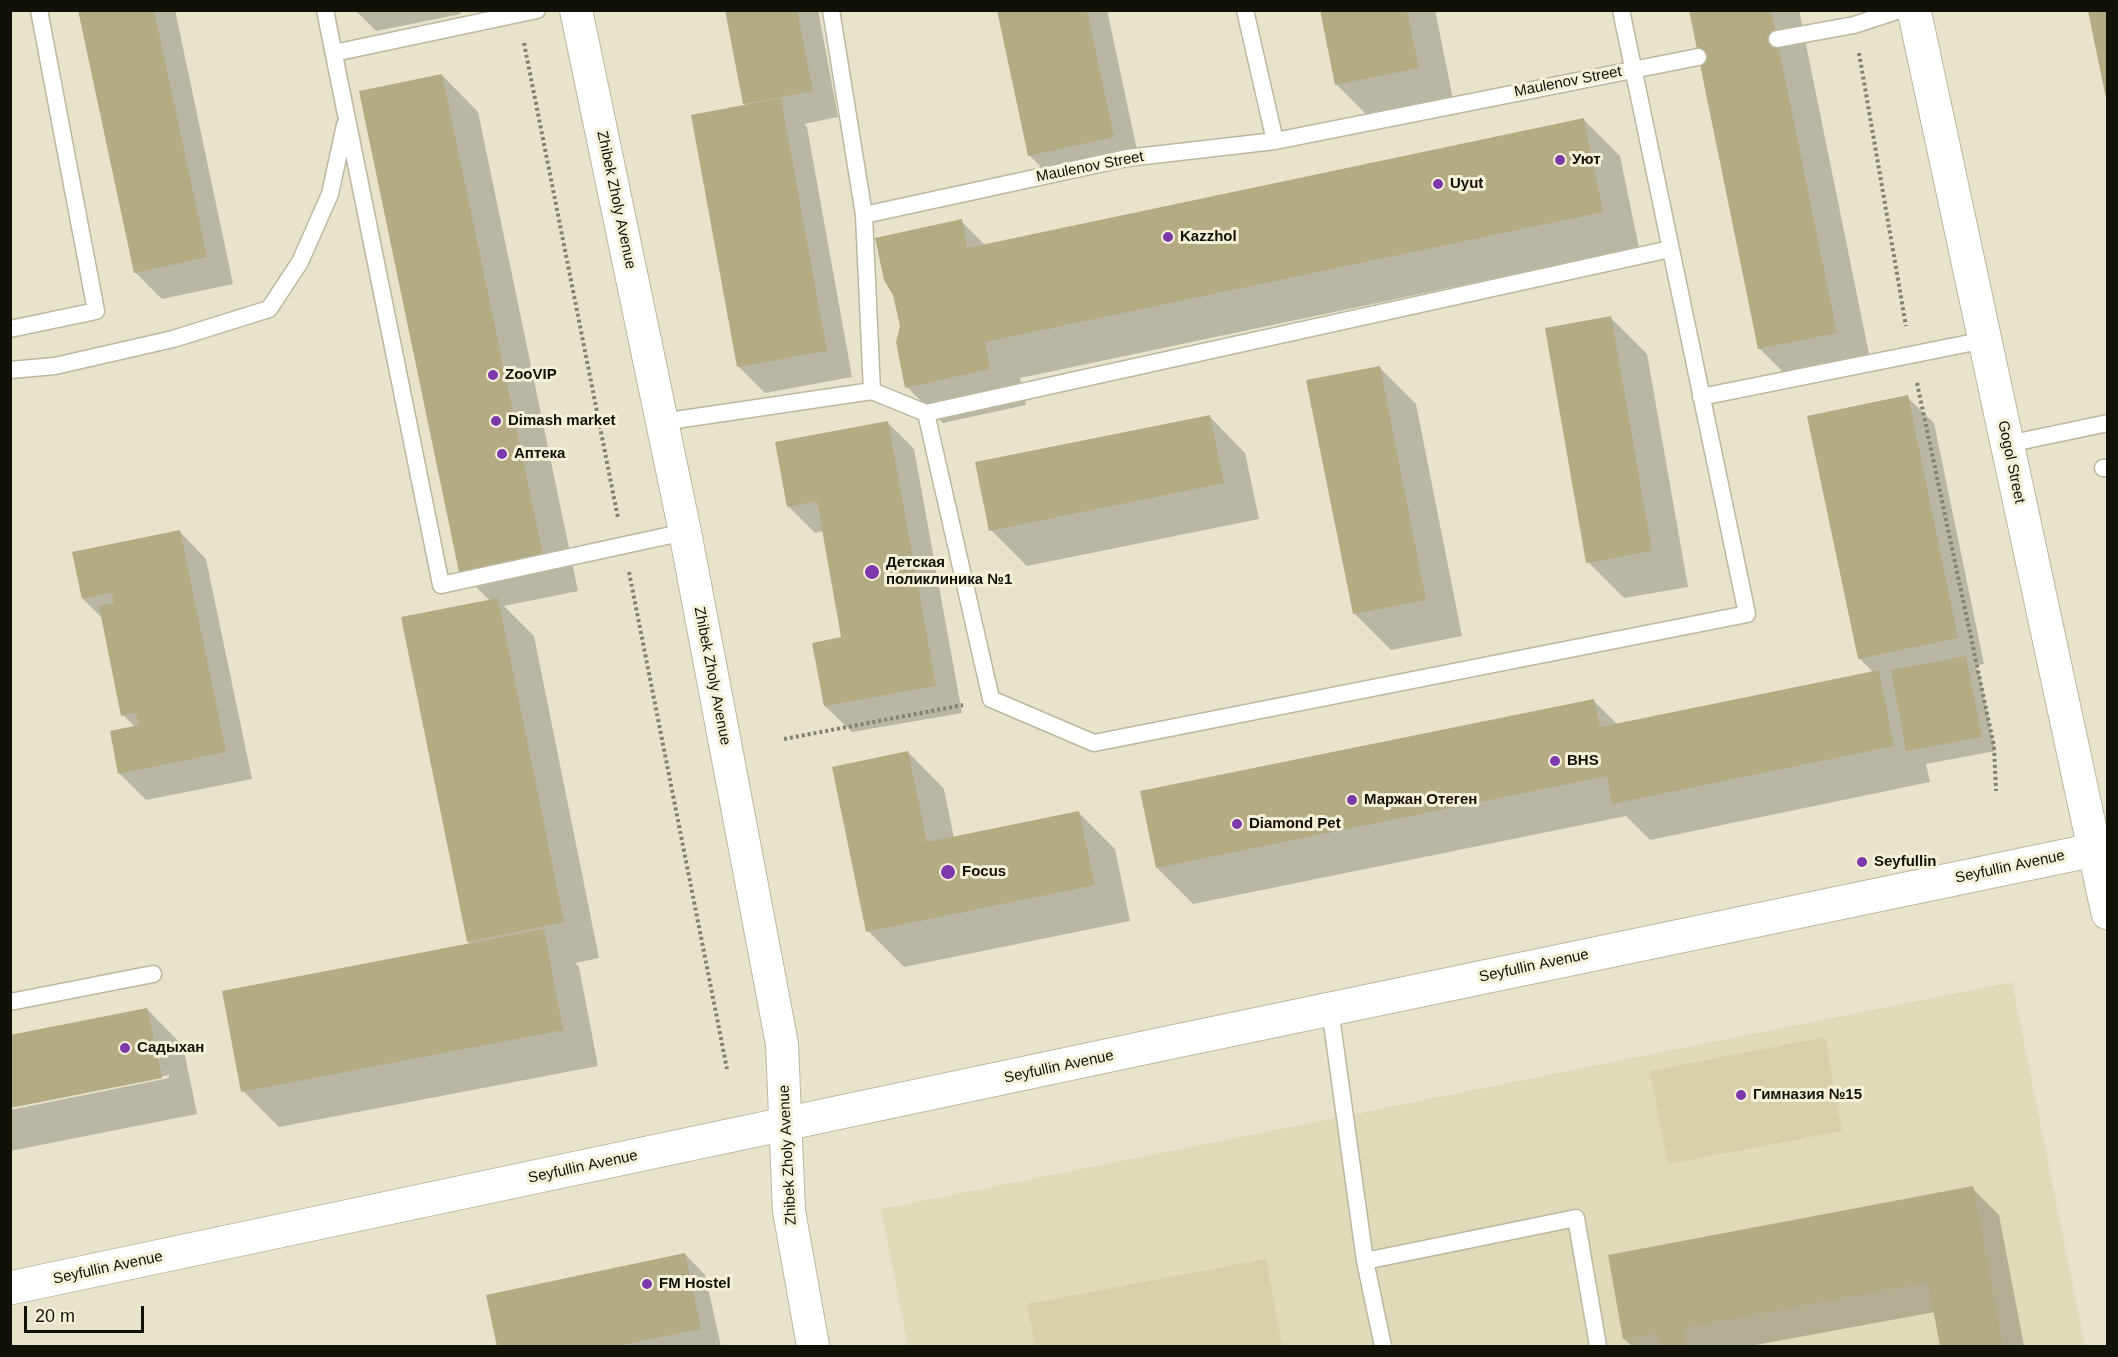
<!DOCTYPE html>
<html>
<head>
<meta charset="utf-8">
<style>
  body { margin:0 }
  #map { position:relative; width:2118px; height:1357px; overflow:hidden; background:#e8e4cc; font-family:Helvetica,sans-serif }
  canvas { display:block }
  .frame { position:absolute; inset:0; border:12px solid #121108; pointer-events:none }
  .scale { position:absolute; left:24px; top:1306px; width:120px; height:27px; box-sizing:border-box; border:3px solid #121108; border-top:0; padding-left:8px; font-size:18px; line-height:21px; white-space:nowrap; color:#121108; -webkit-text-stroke:4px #f5f1d9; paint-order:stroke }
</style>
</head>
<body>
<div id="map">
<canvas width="2118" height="1357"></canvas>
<div class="frame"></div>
<div class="scale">20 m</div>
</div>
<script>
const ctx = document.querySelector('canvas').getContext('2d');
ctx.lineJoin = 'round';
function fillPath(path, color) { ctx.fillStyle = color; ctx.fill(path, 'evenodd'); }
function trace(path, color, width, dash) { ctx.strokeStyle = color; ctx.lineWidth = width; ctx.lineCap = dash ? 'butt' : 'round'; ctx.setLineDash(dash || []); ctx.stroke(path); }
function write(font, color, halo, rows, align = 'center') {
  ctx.font = font + ' Helvetica,sans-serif'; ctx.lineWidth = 6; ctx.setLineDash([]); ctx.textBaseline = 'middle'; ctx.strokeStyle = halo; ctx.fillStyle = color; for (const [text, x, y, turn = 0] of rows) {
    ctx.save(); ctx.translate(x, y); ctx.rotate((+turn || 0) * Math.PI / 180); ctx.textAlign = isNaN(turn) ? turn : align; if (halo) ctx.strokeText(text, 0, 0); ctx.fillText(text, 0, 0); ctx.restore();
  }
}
const built = new Path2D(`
  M2012,982L2085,1346H908L881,1209Z`);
const green = new Path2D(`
  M1825,1037L1842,1131L1668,1164L1650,1071Z
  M1266,1259L1282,1346H1035L1027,1304Z`);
const shadow = new Path2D(`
  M79,10H175L233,284L162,299L135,272Z
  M355,10H460L461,14L376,31Z
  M727,10H818L838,117L804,124L807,127L852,377L765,393L738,366L745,106Z
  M999,10H1107L1140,164L1056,182L1029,155Z
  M1321,10H1435L1454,104L1372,120L1336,84Z
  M1690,10H1799L1872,369L1795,384L1759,348Z
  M442,75L478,112L578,591L504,606L534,636L599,958L575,963L579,967L598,1066L279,1127L243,1091L471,945L468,942L490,601L461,572Z
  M1584,120L1620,156L1639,248L1020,378L1026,405L943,423L907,387L961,221L986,246Z
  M1611,318L1647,354L1688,587L1624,598L1588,562Z
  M1380,368L1416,404L1462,636L1391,650L1354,613Z
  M1907,397L1934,423L1984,664L1974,666L1979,671L1995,751L1926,764L1930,782L1650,840L1626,816L1193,904L1157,868L1593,700L1618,725L1874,673L1859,658Z
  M1209,416L1245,453L1259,519L1027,566L991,530Z
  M888,423L914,449L962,713L852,732L825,706L843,638L824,531L815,533L788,506Z
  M180,532L206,559L252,779L146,800L120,774L135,727L123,715L103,619L83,599Z
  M908,752L944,789L954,838L1078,812L1115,849L1130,921L904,967L868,931Z
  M147,1009L183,1046L197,1114L10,1151V1110L169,1078V1075L10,1107Z
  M1972,1188L1999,1215L2024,1346H1942L1935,1312L1750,1346H1632L1624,1339Z
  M685,1254L705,1275L721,1346H498L488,1296Z`);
const building = new Path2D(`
  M78,10H154L207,257L134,273Z
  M725,10H797L813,91L743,104Z
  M997,10H1087L1114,137L1028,156Z
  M1320,10H1407L1419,68L1335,85Z
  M1689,10H1771L1837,333L1758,349Z
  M2092,10H2108V108L2088,11Z
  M442,74L543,555L459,572L359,91Z
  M781,98L827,351L737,367L691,115Z
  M1584,118L1603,212L985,342L990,369L905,388L896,342L900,326L893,295L884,280L875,238L962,219L967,248Z
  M1611,316L1652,551L1586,563L1545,328Z
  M1380,366L1426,600L1353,614L1306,380Z
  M1908,395L1958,638L1858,659L1807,416Z
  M1210,415L1224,483L989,531L975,462Z
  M888,421L936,686L824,706L812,643L841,637L817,501L787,507L775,442Z
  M180,530L226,752L118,774L110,731L139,725L136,713L121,716L99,606L114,603L112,593L82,599L72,552Z
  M498,598L564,922L467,942L401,617Z
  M1966,656L1982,737L1906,751L1891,670Z
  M1879,670L1894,746L1612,804L1607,776L1156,868L1140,791L1594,699L1600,727Z
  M908,751L927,842L1079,811L1095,885L866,932L832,767Z
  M544,929L563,1030L241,1092L222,991Z
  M147,1008L162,1078L10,1108V1035Z
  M1973,1186L2003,1346H1940L1928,1282L1682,1328L1686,1346H1661L1658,1333L1623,1339L1608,1255Z
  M685,1253L701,1329L617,1346H497L486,1295Z`);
const path = new Path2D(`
  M524,43L618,518
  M1859,53L1906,326
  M1917,383L1994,746L1996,791
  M629,572L727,1069
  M784,739L963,705`);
const lane = new Path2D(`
  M325,10L441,585L685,532
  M831,10L864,215
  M1245,10L1275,141
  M1777,39L1854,25L1900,10
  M334,53L537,10
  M10,329L96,311L39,10
  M10,370L55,366L173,339L269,309L300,262L330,194L345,125
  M872,391L926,413L991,699L1094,743L1747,614L1621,10
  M1701,397L1985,340
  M926,413L1670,249
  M662,422L872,391L864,215L1127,158L1275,141L1698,57
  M2008,444L2108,423
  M2103,468H2108
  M10,1002L153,974
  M1330,1009L1365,1261L1383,1346
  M1365,1261L1576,1218L1598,1346`);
const street = new Path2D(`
  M576,10L685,532L782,1044L789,1211L813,1346`);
const secondary = new Path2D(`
  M1914,10L2108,913
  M10,1288C709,1141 1408,990 2108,847`);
const markers = [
  [1560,160,6,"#7e38ab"],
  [1438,184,6,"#7e38ab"],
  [1168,237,6,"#7e38ab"],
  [493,375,6,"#7e38ab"],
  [496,421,6,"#7e38ab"],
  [502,454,6,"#7e38ab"],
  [872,572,8,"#7e38ab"],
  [1555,761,6,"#7e38ab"],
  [1352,800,6,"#7e38ab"],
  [1237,824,6,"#7e38ab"],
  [1862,862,6,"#7e38ab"],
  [948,872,8,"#7e38ab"],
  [125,1048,6,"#7e38ab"],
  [1741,1095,6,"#7e38ab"],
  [647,1284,6,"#7e38ab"]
];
const streetNames = [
  ["Maulenov Street",1568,82,-11],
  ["Maulenov Street",1090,167,-11],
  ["Zhibek Zholy Avenue",616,200,78],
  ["Gogol Street",2011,462,78],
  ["Zhibek Zholy Avenue",712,676,79],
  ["Seyfullin Avenue",2010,867,-12],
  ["Seyfullin Avenue",1534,966,-12],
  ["Seyfullin Avenue",1059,1067,-12],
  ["Zhibek Zholy Avenue",788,1155,-93],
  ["Seyfullin Avenue",583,1167,-12],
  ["Seyfullin Avenue",108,1268,-12]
];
const poiNames = [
  ["Уют",1572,160],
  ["Uyut",1450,184],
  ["Kazzhol",1180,237],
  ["ZooVIP",505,375],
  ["Dimash market",508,421],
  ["Аптека",514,454],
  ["Детская",886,563],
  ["поликлиника №1",886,580],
  ["BHS",1567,761],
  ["Маржан Отеген",1364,800],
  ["Diamond Pet",1249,824],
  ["Seyfullin",1874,862],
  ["Focus",962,872],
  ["Садыхан",137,1048],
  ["Гимназия №15",1753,1095],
  ["FM Hostel",659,1284]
];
fillPath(built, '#dfdaba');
fillPath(green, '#d7d0aa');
fillPath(shadow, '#0003');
fillPath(building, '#b2ab83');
trace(lane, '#bcb8a0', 19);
trace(street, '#bcb8a0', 34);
trace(secondary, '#bcb8a0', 35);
trace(path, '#838170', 4, [3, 3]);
trace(lane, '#fff', 16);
trace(street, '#fff', 32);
trace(secondary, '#fff', 33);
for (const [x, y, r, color] of markers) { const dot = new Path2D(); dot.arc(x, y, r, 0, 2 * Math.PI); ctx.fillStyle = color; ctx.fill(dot); trace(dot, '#f5f1d9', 2); }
write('15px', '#121108', '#f5f1d9', streetNames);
write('bold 15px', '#121108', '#f5f1d9', poiNames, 'left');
</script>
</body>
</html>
